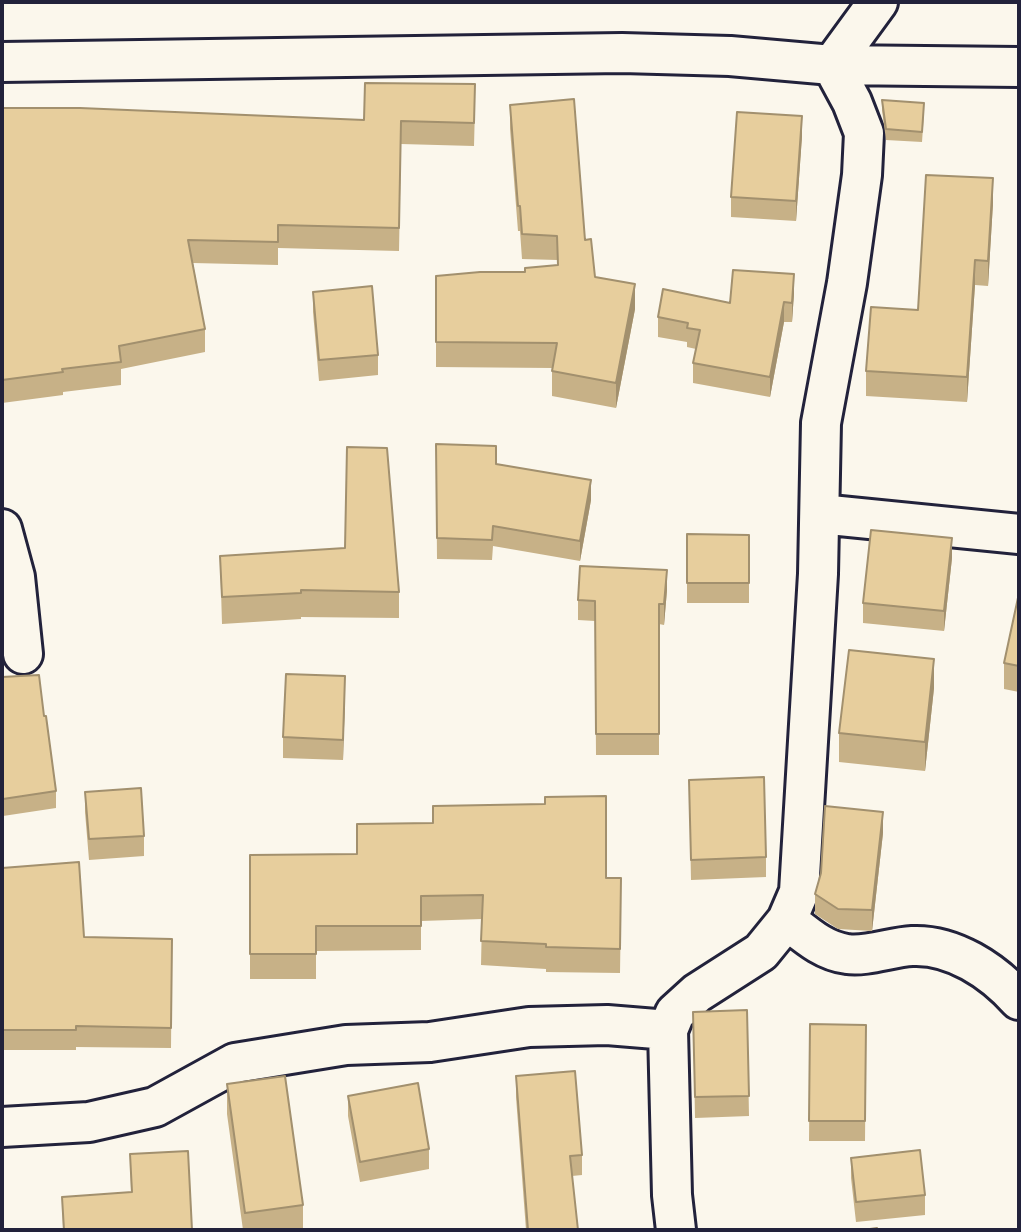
<!DOCTYPE html>
<html>
<head>
<meta charset="utf-8">
<style>
  body { margin:0 }
  #map { position:relative; width:1021px; height:1232px; overflow:hidden; background:#fbf7ec; font-family:"Indie Flower",sans-serif }
  canvas { display:block }
  .frame { position:absolute; inset:0; border:4px solid #22223b; pointer-events:none }
</style>
</head>
<body>
<div id="map">
<canvas width="1021" height="1232"></canvas>
<div class="frame"></div>
</div>
<script>
const ctx = document.querySelector('canvas').getContext('2d');
ctx.lineJoin = 'round';
function trace(path, color, width, dash) { ctx.strokeStyle = color; ctx.lineWidth = width; ctx.lineCap = dash ? 'butt' : 'round'; ctx.setLineDash(dash || []); ctx.stroke(path); }
function fillPath(path, color) { ctx.fillStyle = color; ctx.fill(path, 'evenodd'); }
const minor = new Path2D(`
  M2,62L622,53L730,56L832,65L1019,67
  M820,514L1019,534
  M2,529L15,577L23,654
  M787,920C805,934 823,951 847,954C866,957 892,947 912,946C953,944 993,971 1019,1000
  M2,1127L89,1122L155,1107L235,1063L346,1045L430,1042L529,1027L607,1025L668,1030
  M676,1230L672,1195L668,1030L675,1013L697,993L761,952L787,920L799,892L818,574L821,423L847,283L862,175L864,133L852,102L832,65L878,2`);
const wall = new Path2D(`
  M882,100L924,113L922,142L886,140L882,110Z
  M510,105L585,240L595,277L635,309L616,408L552,396V368L436,367V276L525,272L557,265V260L522,259L520,231H518L510,129Z
  M475,107L474,146L401,144L399,251L278,248V265L193,263L205,329V352L121,369V385L63,392V395L2,403V108L364,120Z
  M802,136L796,221L731,217V197Z
  M993,203L988,286L975,285L967,402L866,396V371L918,310Z
  M313,292L378,355V375L319,381L313,312Z
  M794,293L792,322H784L770,397L693,383V363L696,349L687,347V342L658,337V317L730,303Z
  M436,444L496,464L591,500L580,561L493,546L492,560L437,559Z
  M687,534L749,535V603H687Z
  M220,556L399,592V618L301,617V619L222,624Z
  M952,558L944,631L863,623V603Z
  M667,590L664,625L659,624V755H596L595,621L578,620V600Z
  M1019,593V692L1004,689V663Z
  M2,677L44,716L56,791V808L3,816L2,809Z
  M934,688L925,771L839,762V733Z
  M345,696L343,760L283,758V737Z
  M689,780L766,857V877L691,880Z
  M85,792L144,836V856L89,860L85,812Z
  M883,833L872,931L838,929L815,914V894Z
  M250,855L606,878L621,903L620,973L546,972V969L481,965L482,919L421,921V950L316,951V979H250Z
  M2,868L84,937L172,939L171,1048L76,1047V1050H2Z
  M747,1010L749,1116L695,1118L693,1012Z
  M810,1024L866,1025L865,1141H809Z
  M516,1076L582,1155V1175L572,1176L578,1230H526L516,1097Z
  M227,1084L303,1205V1230H243L227,1114Z
  M348,1096L429,1149V1169L360,1182L348,1116Z
  M130,1154L192,1230H63L62,1197L131,1192Z
  M851,1158L925,1195V1215L856,1222L851,1178Z`);
const shadedWall = new Path2D(`
  M802,116V136L796,221V201Z
  M993,178V203L988,286V261Z
  M975,260V285L967,402V377Z
  M794,274V293L792,322V303Z
  M635,284V309L616,408V383Z
  M784,302V322L770,397V377Z
  M591,480V500L580,561V541Z
  M952,538V558L944,631V611Z
  M667,570V590L664,625V604Z
  M934,659V688L925,771V742Z
  M345,676V696L343,760V740Z
  M883,812V833L872,931V910Z`);
const building = new Path2D(`
  M365,83L475,84L474,123L401,121L399,228L278,225V242L188,240L205,329L119,346L121,362L62,369L63,372L2,380V108H80L364,120Z
  M574,99L585,240L591,239L595,277L635,284L616,383L552,371L557,343L436,342V276L480,272H525V268L558,265L557,236L522,234L520,206H518L510,105Z
  M882,100L924,103L922,132L886,129Z
  M737,112L802,116L796,201L731,197Z
  M926,175L993,178L988,261L975,260L967,377L866,371L871,307L918,310Z
  M733,270L794,274L792,303L784,302L770,377L693,363L700,330L687,328L688,323L658,317L663,289L730,303Z
  M372,286L378,355L319,360L313,292Z
  M436,444L496,446V464L591,480L580,541L493,526L492,540L437,538Z
  M347,447L387,448L399,592L301,590V593L222,597L220,556L345,548Z
  M871,530L952,538L944,611L863,603Z
  M687,534L749,535V583H687Z
  M580,566L667,570L664,604H659V734H596L595,601L578,600Z
  M1019,593V666L1004,663Z
  M849,650L934,659L925,742L839,733Z
  M286,674L345,676L343,740L283,737Z
  M39,675L44,716H46L56,791L3,799L2,792V677Z
  M764,777L766,857L691,860L689,780Z
  M141,788L144,836L89,839L85,792Z
  M606,796V878H621L620,949L546,947V944L481,941L483,895L421,896V926H316V954H250V855L357,854V824L433,823V806L545,804V797Z
  M825,806L883,812L872,910L838,909L815,894L821,873Z
  M79,862L84,937L172,939L171,1028L76,1026V1030H2V868Z
  M747,1010L749,1096L695,1097L693,1012Z
  M810,1024L866,1025L865,1121H809Z
  M575,1071L582,1155L570,1156L578,1230H528L516,1076Z
  M285,1076L303,1205L245,1213L227,1084Z
  M418,1083L429,1149L360,1162L348,1096Z
  M920,1150L925,1195L856,1202L851,1158Z
  M188,1151L192,1230H64L62,1197L132,1192L130,1154Z
  M877,1228V1230H863Z`);
trace(minor, '#22223b', 44);
trace(minor, '#fbf7ec', 38);
fillPath(wall, '#c7b187');
fillPath(shadedWall, '#a2906e');
fillPath(building, '#e7ce9d');
trace(building, '#a2906e', 2);
</script>
</body>
</html>
